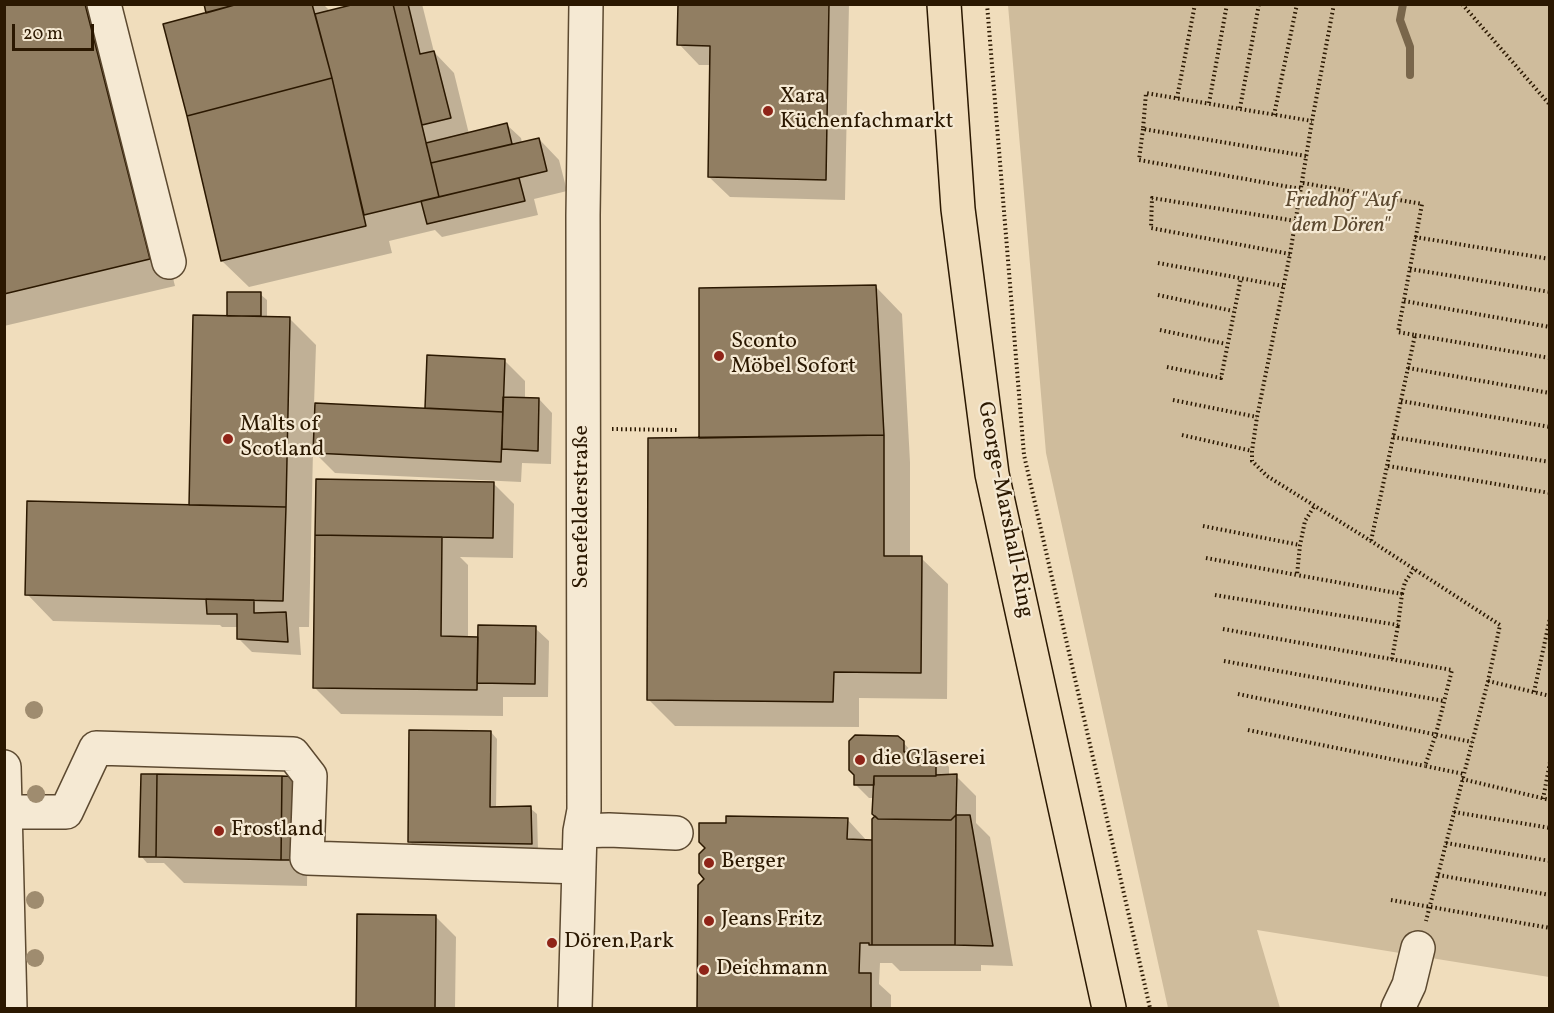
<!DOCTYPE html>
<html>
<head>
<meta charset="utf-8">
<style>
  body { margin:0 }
  #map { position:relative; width:1554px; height:1013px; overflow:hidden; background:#f0ddbc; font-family:Vollkorn,serif }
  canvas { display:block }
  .frame { position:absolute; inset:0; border:6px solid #2b1801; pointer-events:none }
  .scale { position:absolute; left:12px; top:24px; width:82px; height:27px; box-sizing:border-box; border:3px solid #2b1801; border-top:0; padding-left:8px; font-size:18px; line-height:21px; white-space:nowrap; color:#2b1801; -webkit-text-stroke:4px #f5e9d3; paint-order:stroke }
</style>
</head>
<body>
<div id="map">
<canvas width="1554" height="1013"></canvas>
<div class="frame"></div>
<div class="scale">20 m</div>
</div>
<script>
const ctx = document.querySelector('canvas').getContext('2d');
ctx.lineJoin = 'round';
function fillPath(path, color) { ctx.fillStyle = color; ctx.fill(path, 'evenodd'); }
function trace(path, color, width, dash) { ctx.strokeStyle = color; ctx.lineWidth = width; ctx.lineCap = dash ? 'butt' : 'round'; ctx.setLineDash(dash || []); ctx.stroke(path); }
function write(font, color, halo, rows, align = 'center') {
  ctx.font = font + ' Vollkorn,serif'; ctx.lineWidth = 4.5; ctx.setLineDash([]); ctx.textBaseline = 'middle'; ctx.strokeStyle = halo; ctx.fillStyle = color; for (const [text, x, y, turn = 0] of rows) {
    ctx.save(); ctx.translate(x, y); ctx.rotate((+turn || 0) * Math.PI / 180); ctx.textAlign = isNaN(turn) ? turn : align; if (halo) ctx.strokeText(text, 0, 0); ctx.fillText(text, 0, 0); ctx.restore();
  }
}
const green = new Path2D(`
  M1008,5H1549V977L1257,930L1280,1008H1168L1046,453Z`);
const shadow = new Path2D(`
  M4,4H104L175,286L4,326Z
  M205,4H323L331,12L349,8L348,4H422L434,52L454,73L469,134L507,125L521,138L522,143L539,139L559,160L567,191L534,199L538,215L442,237L435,230L389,241L392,253L249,287L222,261L209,14Z
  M679,4H849L845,200L730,197L709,177L711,65H699L679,44Z
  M876,287L902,314L910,462V558H921L948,584L947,699L859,698V727L675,726L649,700L700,440Z
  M260,294L267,300V318H289L316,345L314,405L426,410L429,357L505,361L525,381V399H539L552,413L551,464L522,463L521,482L335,473L313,451L309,627H299L301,655L252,652L239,639V627H222L220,625L53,621L27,594L190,506L229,317Z
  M317,480L493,483L514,504L513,558L460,557L468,565V638L477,639L535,628L549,641L548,697H503V716L341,714L314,687Z
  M491,732L497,739L496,808H530L537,814L538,850L416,848L409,841Z
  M898,737L913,753H936L949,767V776H956L976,796V823L990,837L1013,966L981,965V971H900L892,963H880L879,984L891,995V1008H698L700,885L847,819L867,841L873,843L877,817L874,798H869L855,784Z
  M308,804L307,886L184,883L164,863H147L141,856Z
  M359,915L435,916L456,937L455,1008H357Z`);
const stream = new Path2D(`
  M1403,4L1400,20L1410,47V75`);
const building = new Path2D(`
  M4,4H85L150,259L4,294Z
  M204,4H238L206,13Z
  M238,4H312L332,78L187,116L163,24Z
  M355,4H393L439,197L364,215L332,78L315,14Z
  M393,4H408L420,54L434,51L451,118L422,125Z
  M678,4H829L826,180L708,177L710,46L677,45Z
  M332,78L366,226L221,261L187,116Z
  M507,123L512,144L431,163L426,143Z
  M539,138L547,171L439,197L431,163Z
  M519,178L525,201L427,224L421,201Z
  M876,285L884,435L699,438V288Z
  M227,292H261V316H227Z
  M193,315L290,317L286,507L189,505Z
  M427,355L505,359L503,412L425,408Z
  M503,397L539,398L538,451L502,449Z
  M315,403L503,412L501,462L313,453Z
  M884,435V556H922L921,673L834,672L833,702L647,700L648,438Z
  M316,479L494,482L493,538L315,535Z
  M27,501L286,507L283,601L25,595Z
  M315,535L442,537L441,636L478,637L477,690L313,688Z
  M206,599L254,600V613L286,612L288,642L237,639V614H207Z
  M478,625L536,626L535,684L477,683Z
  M409,730L491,731L490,807L531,806L532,844L408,842Z
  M855,735L898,736L904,741V752H936V776H874V785H854V775L849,770V741Z
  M141,774H157L156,857H139Z
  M157,774L282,776L281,860L156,857Z
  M957,774L956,815L951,820L878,819L872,814L874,776H936V775Z
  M282,776L302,777L300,860H281Z
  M956,815L955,945H872V819L875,816L878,819L951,820Z
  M956,815H970L993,946L955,945Z
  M726,816L848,818L847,839L872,840V945H869V943H860L859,973H871V1008H697L698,885L704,879L699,873V854L705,848L699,842V823H726Z
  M357,914L436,915L435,1008H356Z`);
const path = new Path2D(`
  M987,4L1024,455L1150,1008
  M1334,4L1312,121L1290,254L1257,417L1252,451V461L1267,476L1371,541L1500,625L1488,681L1426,921
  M1462,4L1550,105
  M1177,98L1195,4
  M1209,103L1227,4
  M1240,108L1259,4
  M1274,115L1297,4
  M1143,129L1139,160L1301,189
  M1306,156L1143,129L1146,93L1312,121
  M1303,183L1422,204L1398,332L1415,335L1371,541
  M1415,237L1550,259
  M1290,254L1151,228L1152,198L1296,221
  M1158,263L1283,286
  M1410,269L1550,292
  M1158,295L1233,311
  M1404,301L1550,327
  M1160,330L1226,344
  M1415,335L1550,358
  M1167,367L1221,378L1241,278
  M1408,368L1550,393
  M1173,400L1257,417
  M1401,401L1550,427
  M612,429L678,430
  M1182,435L1252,451
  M1393,437L1550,462
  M1388,466L1550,493
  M1203,526L1300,545
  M1206,558L1297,575L1300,545L1305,521L1315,505
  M1402,594L1405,582L1414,569
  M1215,595L1398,625L1402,594L1297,575
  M1223,629L1452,670L1436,734L1425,766L1464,774
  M1392,659L1398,625
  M1224,661L1444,701
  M1488,681L1550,696
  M1534,692L1550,618
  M1238,694L1472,742
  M1248,730L1425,766
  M1462,779L1550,800
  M1543,799L1550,762
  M1454,812L1550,828
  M1446,843L1550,861
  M1438,875L1550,895
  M1391,900L1550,928
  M608,945L653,946`);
const minor = new Path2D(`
  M104,4L169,262
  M4,767L10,1008
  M5,812H66L96,748L293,754L310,776L307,858L579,867
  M580,831L609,830L676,833
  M575,1008L580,831L584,810L583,215L586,4
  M1398,1008L1409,985L1418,948`);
const major = new Path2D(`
  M944,4L958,209L992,474L1109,1008`);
const trees = [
  [34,710],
  [36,794],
  [35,900],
  [35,958]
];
const markers = [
  [768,111,6,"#8f2418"],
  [719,356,6,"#8f2418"],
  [228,439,6,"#8f2418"],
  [860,760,6,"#8f2418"],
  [219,831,6,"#8f2418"],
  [709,863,6,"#8f2418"],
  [709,921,6,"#8f2418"],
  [552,943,6,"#8f2418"],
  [704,970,6,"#8f2418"]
];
const poiNames = [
  ["Xara",780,98],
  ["Küchenfachmarkt",780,123],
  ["Sconto",731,343],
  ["Möbel Sofort",731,368],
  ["Malts of",240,426],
  ["Scotland",240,451],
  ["die Glaserei",872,760],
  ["Frostland",231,831],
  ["Berger",721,863],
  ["Jeans Fritz",721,921],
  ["Dören Park",564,943],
  ["Deichmann",716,970]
];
const parkNames = [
  ["Friedhof \"Auf",1341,202],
  ["dem Dören\"",1341,227]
];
const streetNames = [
  ["Senefelderstraße",583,507,-90],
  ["George-Marshall-Ring",1004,510,79]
];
fillPath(green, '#cfbc9c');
fillPath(shadow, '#0003');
trace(stream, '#79664b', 8);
fillPath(building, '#917e62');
trace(building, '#2b1801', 1.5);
trace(minor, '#5c4930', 36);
trace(major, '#2b1801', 36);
trace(path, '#2b1801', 4, [1.5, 3]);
trace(minor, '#f5e9d3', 33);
trace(major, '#f0ddbc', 33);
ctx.fillStyle = '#9f8c6f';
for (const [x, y] of trees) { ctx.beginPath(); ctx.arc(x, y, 9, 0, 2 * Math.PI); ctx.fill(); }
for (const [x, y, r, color] of markers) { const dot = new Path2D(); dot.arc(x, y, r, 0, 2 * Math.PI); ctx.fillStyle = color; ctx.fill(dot); trace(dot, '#f5e9d3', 2); }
write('22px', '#2b1801', '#f5e9d3', poiNames, 'left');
write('italic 22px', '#5c4930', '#f5e9d3', parkNames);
write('22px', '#2b1801', '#f5e9d3', streetNames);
</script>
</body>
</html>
